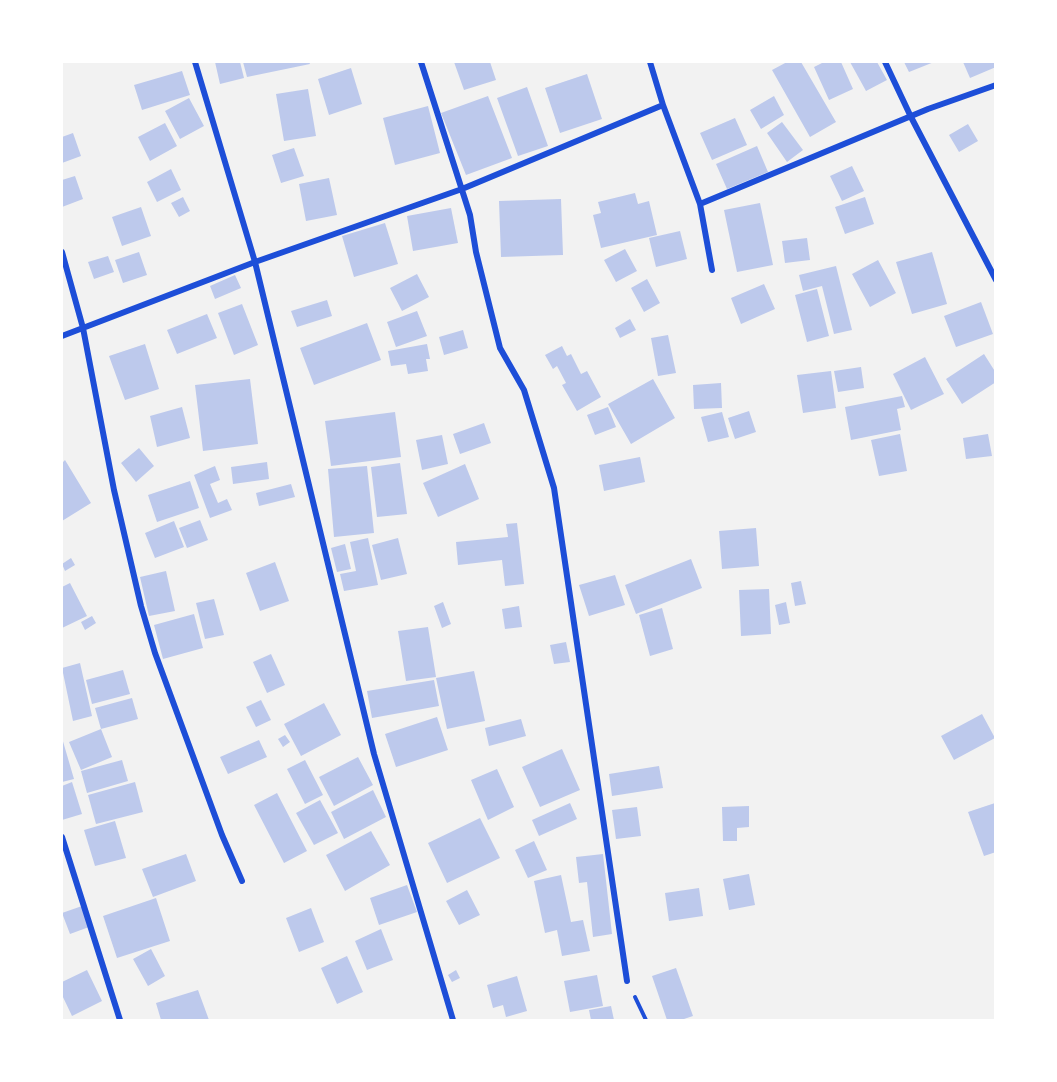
<!DOCTYPE html>
<html>
<head>
<meta charset="utf-8">
<style>
  body { margin:0 }
  #map { position:relative; width:1057px; height:1082px; overflow:hidden; background:#f2f2f2; font-family:"PT Sans",sans-serif }
  canvas { display:block }
  .frame { position:absolute; inset:0; border:63px solid #fff; pointer-events:none }
</style>
</head>
<body>
<div id="map">
<canvas width="1057" height="1082"></canvas>
<div class="frame"></div>
</div>
<script>
const ctx = document.querySelector('canvas').getContext('2d');
ctx.lineJoin = 'round';
function fillPath(path, color) { ctx.fillStyle = color; ctx.fill(path, 'evenodd'); }
function trace(path, color, width, dash) { ctx.strokeStyle = color; ctx.lineWidth = width; ctx.lineCap = dash ? 'butt' : 'round'; ctx.setLineDash(dash || []); ctx.stroke(path); }
const building = new Path2D(`
  M215,62H240L244,78L220,84Z
  M243,62H309L310,64L247,77Z
  M454,62H490L496,80L464,90Z
  M787,62H801L836,122L810,137L772,70Z
  M824,62H841L853,89L829,100L814,67Z
  M850,62H877L887,80L866,91Z
  M904,62H934L909,72Z
  M963,62H996V67L970,78Z
  M351,68L362,104L329,115L318,79Z
  M182,71L190,95L142,110L134,85Z
  M587,74L602,119L560,133L545,88Z
  M527,87L548,146L518,156L497,98Z
  M308,89L316,136L284,141L276,94Z
  M488,96L512,158L466,175L441,113Z
  M774,96L784,115L761,129L750,110Z
  M189,98L204,126L180,139L165,111Z
  M428,106L440,153L395,165L383,118Z
  M735,118L747,145L712,160L700,133Z
  M782,122L803,150L787,162L767,133Z
  M165,123L177,146L150,161L138,137Z
  M968,124L978,141L959,152L949,135Z
  M73,133L81,156L62,163V137Z
  M757,146L768,172L727,189L716,164Z
  M294,148L304,176L281,183L272,155Z
  M852,166L864,191L842,201L830,176Z
  M171,169L181,190L157,202L147,182Z
  M75,176L83,199L62,207V180Z
  M329,178L337,215L306,221L299,184Z
  M635,193L638,204L649,201L657,235L601,248L593,215L601,213L598,202Z
  M183,197L190,211L179,217L171,203Z
  M865,197L874,224L845,234L835,207Z
  M561,199L563,255L501,257L499,201Z
  M760,203L773,265L737,272L724,210Z
  M141,207L151,236L122,246L112,217Z
  M451,208L458,243L413,251L407,216Z
  M385,223L398,264L354,277L342,236Z
  M680,231L687,259L656,267L649,238Z
  M807,238L810,260L785,263L782,241Z
  M625,249L637,271L616,282L604,260Z
  M139,252L147,275L123,283L115,260Z
  M932,252L947,304L912,314L896,262Z
  M108,256L114,272L94,279L88,262Z
  M878,260L896,293L870,307L852,274Z
  M836,266L852,330L834,334L822,286L803,291L799,275Z
  M417,274L429,297L402,311L390,288Z
  M235,275L241,288L215,299L210,286Z
  M647,279L660,303L644,312L631,288Z
  M764,284L775,309L741,324L731,298Z
  M817,289L829,336L807,342L795,295Z
  M327,300L332,316L297,327L291,311Z
  M981,302L993,334L956,347L944,316Z
  M242,304L258,345L234,355L218,313Z
  M417,311L427,336L396,347L387,322Z
  M207,314L217,338L177,354L167,330Z
  M630,319L636,330L620,338L615,328Z
  M367,323L381,360L314,385L300,348Z
  M463,330L468,348L444,355L439,337Z
  M668,335L676,373L658,376L651,338Z
  M145,344L159,389L125,400L109,356Z
  M427,344L430,359H426L428,371L408,374L406,364L391,366L388,351Z
  M562,346L567,356L571,354L581,374L587,371L601,397L577,411L562,385L566,383L557,366L553,369L545,355Z
  M984,354L996,373V382L962,404L946,379Z
  M925,357L944,394L911,410L893,374Z
  M861,367L864,388L838,392L834,371Z
  M831,371L836,408L803,413L797,375Z
  M250,379L258,444L203,451L195,385Z
  M653,379L675,418L631,444L608,404Z
  M721,383L722,408L694,409L693,385Z
  M902,396L905,407L897,409L901,430L851,440L845,407Z
  M182,407L190,438L157,447L150,416Z
  M608,407L616,427L595,435L587,415Z
  M749,411L756,432L735,439L728,418Z
  M395,412L401,457L331,466L325,421Z
  M722,412L729,437L708,442L701,417Z
  M484,423L491,443L460,454L453,434Z
  M900,434L907,471L879,476L871,440Z
  M988,434L992,456L966,459L963,438Z
  M442,435L448,464L422,470L416,440Z
  M139,448L154,466L136,482L121,463Z
  M640,457L645,482L604,491L599,465Z
  M65,460L91,503L62,521V463Z
  M267,462L269,479L233,484L231,467Z
  M400,463L407,514L377,517L371,467Z
  M465,464L479,499L438,517L423,483Z
  M215,466L220,480L210,484L218,503L227,499L232,510L210,518L194,475Z
  M367,466L374,533L334,537L328,469Z
  M190,481L199,508L157,522L148,495Z
  M291,484L295,497L259,506L256,493Z
  M200,520L208,540L187,548L179,528Z
  M174,521L184,547L155,558L145,533Z
  M517,523L524,584L505,586L502,560L458,565L456,542L508,537L506,524Z
  M756,528L759,566L722,569L719,531Z
  M368,538L378,585L344,591L340,574L356,571L350,542Z
  M398,538L407,574L381,580L372,545Z
  M345,544L351,569L337,572L331,548Z
  M71,558L75,565L65,571L62,564Z
  M691,559L702,588L636,614L625,585Z
  M275,562L289,601L260,611L246,573Z
  M166,571L175,611L149,616L140,577Z
  M615,575L625,605L589,616L579,585Z
  M801,581L806,604L795,606L791,583Z
  M70,583L87,616L62,628V587Z
  M769,589L771,634L741,636L739,590Z
  M214,599L224,635L205,639L196,603Z
  M443,602L451,624L442,628L434,606Z
  M786,602L790,623L779,625L775,605Z
  M519,606L522,627L505,629L502,609Z
  M662,608L673,649L650,656L639,615Z
  M194,614L203,648L163,659L154,625Z
  M92,616L96,623L85,630L81,622Z
  M428,627L436,677L406,681L398,631Z
  M566,642L570,662L554,664L550,645Z
  M271,654L285,685L267,693L253,662Z
  M80,663L92,716L73,721L62,668Z
  M123,670L130,694L92,704L86,680Z
  M474,671L485,721L447,729L436,678Z
  M434,680L439,706L372,718L367,691Z
  M132,698L138,719L101,729L112,757L81,770L69,742L101,729L95,708Z
  M261,700L271,720L256,727L246,707Z
  M324,703L341,735L301,756L284,724Z
  M982,714L995,738L954,760L941,736Z
  M437,717L448,750L396,767L385,734Z
  M521,719L526,736L489,746L485,728Z
  M285,735L290,742L283,747L278,739Z
  M62,738L74,779L62,782Z
  M259,740L267,757L228,774L220,757Z
  M562,749L580,790L540,807L522,767Z
  M358,757L373,785L334,806L319,777Z
  M122,760L128,781L87,793L81,771Z
  M305,760L323,795L305,804L287,769Z
  M659,766L663,788L612,796L609,774Z
  M497,769L514,807L488,820L471,780Z
  M72,782L82,814L62,820V786Z
  M135,782L143,812L96,824L88,795Z
  M373,790L386,817L344,839L331,812Z
  M277,793L307,851L284,863L254,805Z
  M320,800L338,833L314,845L296,813Z
  M570,803L577,819L539,836L532,820Z
  M995,803L996,852L984,856L968,812Z
  M749,806V827L737,828V841H723L722,807Z
  M637,807L641,836L616,839L612,810Z
  M480,818L500,858L447,883L428,843Z
  M115,821L126,858L95,866L84,830Z
  M371,831L390,865L345,891L326,855Z
  M534,841L547,870L528,878L515,850Z
  M186,854L196,881L153,897L142,869Z
  M603,854L612,934L593,937L587,882L579,883L576,857Z
  M749,874L755,905L729,910L723,879Z
  M561,875L571,922L583,920L590,951L562,956L557,930L545,933L534,881Z
  M407,885L417,912L379,925L370,898Z
  M699,888L703,916L669,921L665,893Z
  M467,890L480,915L459,925L446,901Z
  M156,898L170,941L117,958L103,916Z
  M82,906L89,927L70,934L62,913Z
  M311,908L324,942L299,952L286,918Z
  M381,929L393,960L367,970L355,941Z
  M151,949L165,976L148,986L133,959Z
  M347,956L363,992L337,1004L321,968Z
  M676,968L693,1016L681,1020H667L652,976Z
  M87,970L102,1001L72,1016L62,995V982Z
  M456,970L460,978L452,982L448,975Z
  M597,975L603,1006L570,1012L564,981Z
  M517,976L527,1011L506,1017L503,1005L493,1008L487,985Z
  M198,990L209,1020H161L156,1003Z
  M611,1006L614,1020H591L589,1010Z`);
const path = new Path2D(`
  M635,997L646,1020`);
const minor = new Path2D(`
  M195,62L255,262L374,754L453,1020
  M421,62L470,215L476,252L500,348L524,390L554,488L627,981
  M650,62L663,105L700,204L712,270
  M885,62L911,117L996,280
  M700,204L928,109L996,85
  M62,252L83,328L114,490L141,606L155,653L222,835L242,881
  M62,336L255,262L462,189L663,105
  M62,837L120,1020`);
fillPath(building, '#bdc9ec');
trace(path, '#1d4ed8', 4);
trace(minor, '#1d4ed8', 6);
</script>
</body>
</html>
